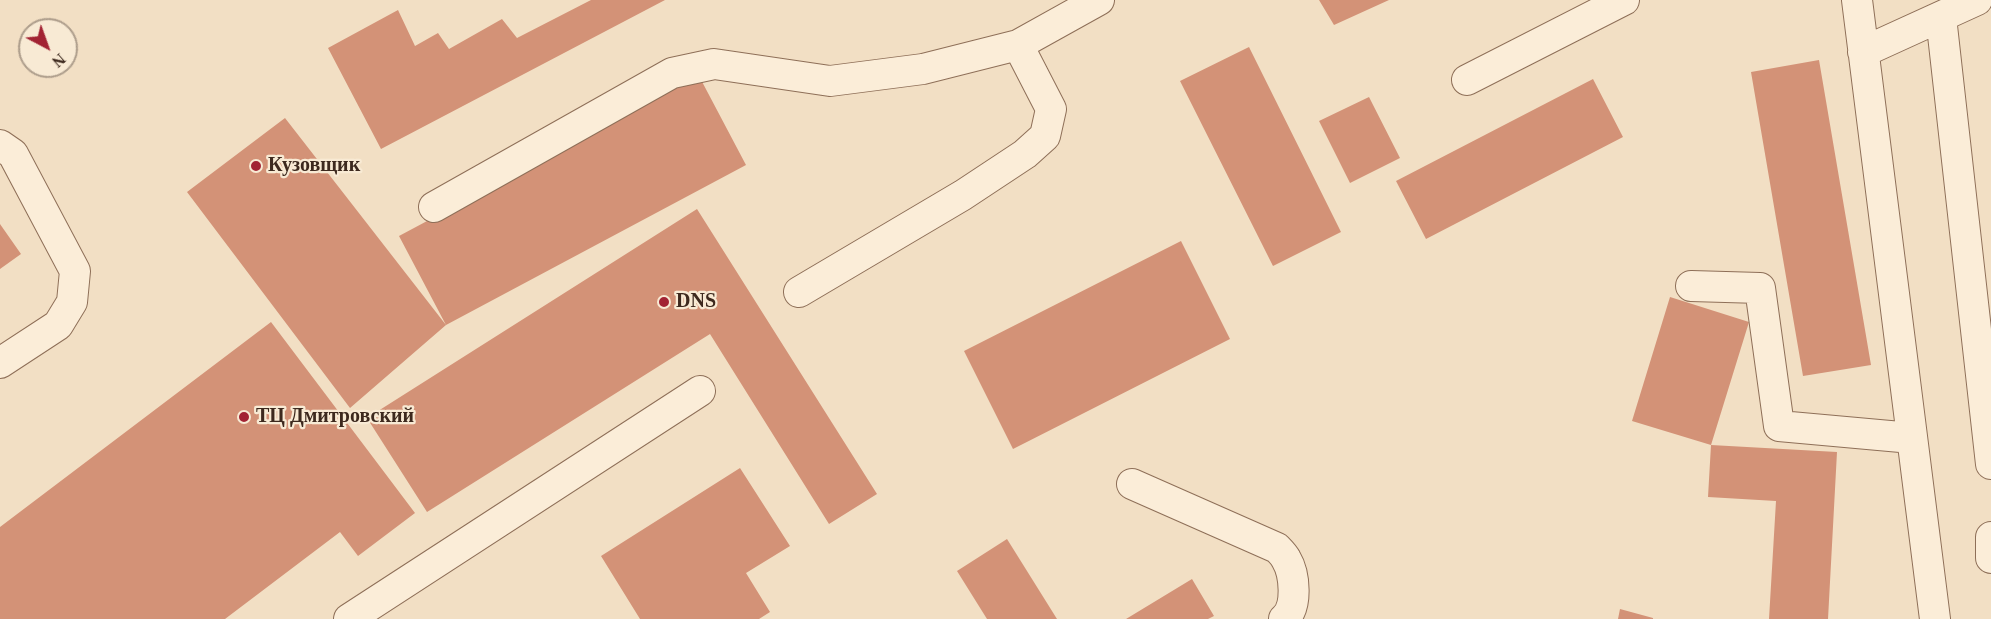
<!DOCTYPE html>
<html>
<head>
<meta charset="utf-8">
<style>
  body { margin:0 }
  #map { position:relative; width:1991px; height:619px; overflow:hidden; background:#f2dfc4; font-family:"Times New Roman",serif }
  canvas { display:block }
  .north { position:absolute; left:18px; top:18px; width:60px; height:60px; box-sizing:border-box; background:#f8ead4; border:2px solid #ad9d8b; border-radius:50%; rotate:139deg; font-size:16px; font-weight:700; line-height:24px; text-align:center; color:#3d291e }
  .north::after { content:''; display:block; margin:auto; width:21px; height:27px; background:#a22333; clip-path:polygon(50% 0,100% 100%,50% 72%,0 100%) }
</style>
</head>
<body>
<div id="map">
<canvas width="1991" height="619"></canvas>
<div class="north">N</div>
</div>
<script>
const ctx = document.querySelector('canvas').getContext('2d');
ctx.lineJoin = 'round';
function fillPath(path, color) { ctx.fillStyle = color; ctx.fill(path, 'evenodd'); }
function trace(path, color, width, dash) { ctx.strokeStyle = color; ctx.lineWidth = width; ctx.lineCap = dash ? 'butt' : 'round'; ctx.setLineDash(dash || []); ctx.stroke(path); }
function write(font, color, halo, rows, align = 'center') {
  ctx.font = font + ' "Times New Roman",serif'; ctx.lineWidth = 4.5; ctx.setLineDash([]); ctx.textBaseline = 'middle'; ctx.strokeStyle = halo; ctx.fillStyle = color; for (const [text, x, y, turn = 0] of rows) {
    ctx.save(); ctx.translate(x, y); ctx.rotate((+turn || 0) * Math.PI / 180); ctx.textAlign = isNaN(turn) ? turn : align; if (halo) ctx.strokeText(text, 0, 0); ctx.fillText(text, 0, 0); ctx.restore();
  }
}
const building = new Path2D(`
  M591,0H665L381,149L328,48L398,10L415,46L438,33L449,49L502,19L517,38Z
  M1319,0H1389L1334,25Z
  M1249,47L1341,232L1273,266L1180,81Z
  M1819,60L1871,365L1803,376L1751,72Z
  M699,76L746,165L446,325L399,236Z
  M1593,79L1623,137L1426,239L1396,181Z
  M1369,97L1400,158L1350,183L1319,121Z
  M285,118L446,325L350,408L187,192Z
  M697,209L877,494L829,524L710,334L427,512L367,418Z
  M0,224L21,254L0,269Z
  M1181,241L1230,339L1013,449L964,351Z
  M1670,297L1749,322L1711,445L1632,421Z
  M271,322L415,513L358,556L340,532L225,619H0V527Z
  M1711,445L1837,452L1828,619H1769L1776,501L1708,497Z
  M740,468L790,546L746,573L770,612L759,619H640L601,556Z
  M1007,539L1057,619H987L957,571Z
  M1192,579L1214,616L1208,619H1126Z
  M1620,609L1653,618V619H1618Z`);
const minor = new Path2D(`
  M1857,0L1935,619
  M1941,17L1991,464
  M1863,52L1977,0
  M1467,80L1624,0
  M0,145L13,154L75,271L72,302L58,325L0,363
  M434,207L672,73L714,64L830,81L923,69L1018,45L1099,0
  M1691,286L1760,288L1779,426L1912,438
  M799,292L963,195L1025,154L1045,136L1051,109L1018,45
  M1132,484L1277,548C1280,551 1284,555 1286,559C1295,574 1298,607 1284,619
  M1991,537V558
  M349,619L700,391`);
const markers = [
  [256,166,6,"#a22333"],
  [664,302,6,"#a22333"],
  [244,417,6,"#a22333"]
];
const poiNames = [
  ["Кузовщик",268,166],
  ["DNS",676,302],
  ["ТЦ Дмитровский",256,417]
];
fillPath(building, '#d39277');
trace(minor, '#8e6f58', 32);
trace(minor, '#fbedd8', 30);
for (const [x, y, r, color] of markers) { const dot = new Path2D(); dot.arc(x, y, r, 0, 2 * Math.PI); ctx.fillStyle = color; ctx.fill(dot); trace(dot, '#f8ead4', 2); }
write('bold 20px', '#3d291e', '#f8ead4', poiNames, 'left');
</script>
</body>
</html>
